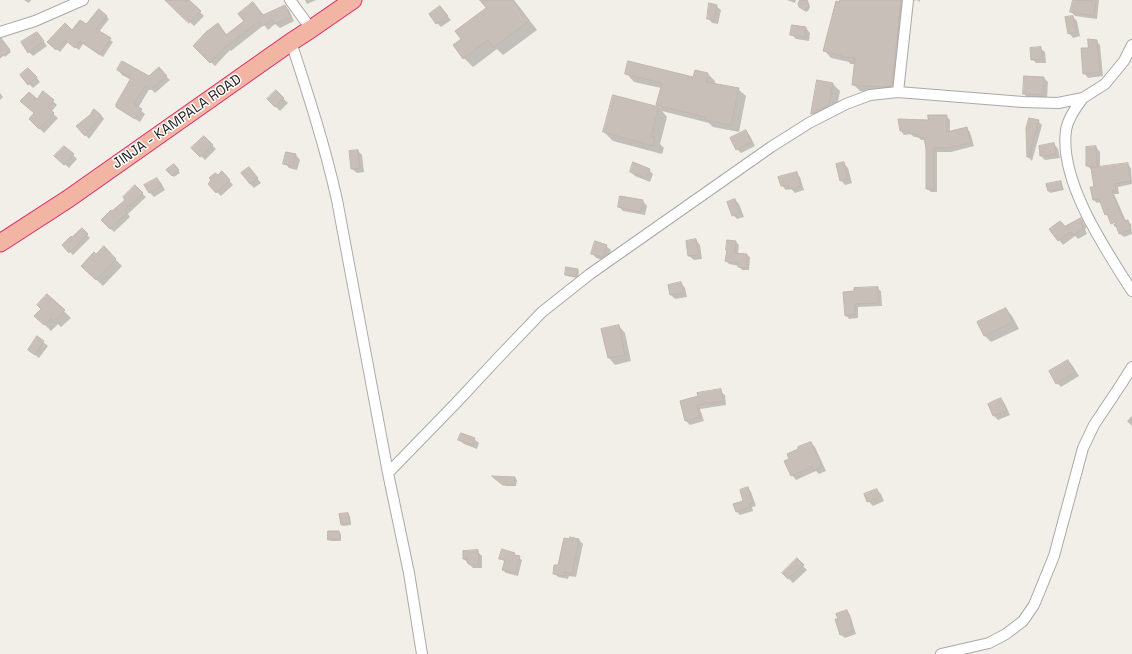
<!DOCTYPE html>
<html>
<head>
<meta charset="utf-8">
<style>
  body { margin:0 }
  canvas { display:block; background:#f2efe9 }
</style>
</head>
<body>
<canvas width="1132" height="654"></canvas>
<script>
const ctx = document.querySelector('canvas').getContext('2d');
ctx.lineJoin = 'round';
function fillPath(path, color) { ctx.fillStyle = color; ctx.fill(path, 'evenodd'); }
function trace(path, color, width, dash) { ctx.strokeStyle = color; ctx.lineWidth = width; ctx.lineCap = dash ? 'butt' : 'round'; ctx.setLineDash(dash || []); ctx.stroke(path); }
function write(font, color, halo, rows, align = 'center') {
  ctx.font = font + ' "Space Grotesk",sans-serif'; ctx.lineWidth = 3; ctx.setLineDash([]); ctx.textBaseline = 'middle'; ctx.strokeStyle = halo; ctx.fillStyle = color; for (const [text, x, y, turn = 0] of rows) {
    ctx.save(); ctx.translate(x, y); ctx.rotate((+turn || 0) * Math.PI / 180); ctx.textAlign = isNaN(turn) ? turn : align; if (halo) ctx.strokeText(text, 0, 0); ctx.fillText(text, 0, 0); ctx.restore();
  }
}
const shadow = new Path2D(`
  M24,0H31L29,3Z
  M167,0H188L204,16L194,26Z
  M305,0H316L307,4Z
  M484,0H514L537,30L503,55L497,49L473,67L464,58L463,39L487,9Z
  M787,0H796L795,3Z
  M804,0L809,4L810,7L808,11L806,12L800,7L799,1Z
  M841,0H920V2L917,0L913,1L910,3L899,93L888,94L860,91L853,84L855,64H850L849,62L831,58L824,50Z
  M1074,0H1099L1097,19L1075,16L1071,12Z
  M285,6L289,10L294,21L280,28L275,24L268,30L264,25L231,51L230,50L215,66L194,46L218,25L227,35L245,21L257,8L264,16Z
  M716,6L721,10L718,24L712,23L708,18Z
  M440,7L451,20L441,27L437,23Z
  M106,16L109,19L99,32L113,42L103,57L83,44L79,50L68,42L60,52L52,45L73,32Z
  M1073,17L1077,21L1080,36L1073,38L1069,33Z
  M806,28L810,33L809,41L796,39L791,34Z
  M41,38L47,46L33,56L29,52Z
  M1096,41L1100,45L1103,76L1088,78L1084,73L1089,48Z
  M5,44L11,52L5,57L0,50V45Z
  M1040,48L1045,52L1046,63H1036L1032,59Z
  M118,70L149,77L163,73L170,80L155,93L150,88L138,108L145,114L140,122L122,111L118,107L131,80L122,75Z
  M695,71L708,74L715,81V84L738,89L746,96L739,132L713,127L709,123L662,111L667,117L660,144L664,148L662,154L613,141L604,132L613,96L661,108L657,105L661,88L634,82L627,74L693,78Z
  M33,73L40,82L33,88L29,84Z
  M1044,78L1048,82L1047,99L1028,98L1024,94Z
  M818,81L833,84L840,91L836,112L819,120L812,114Z
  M276,92L288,103L280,111L268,99Z
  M0,93L3,97L0,100Z
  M37,100L53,101L57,105L51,112L58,118L44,133L30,119L35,114Z
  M101,115L104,119L89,139L78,126Z
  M946,116L950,120V132L966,128L970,132L974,146L951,152H937V192H931L927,189L926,140H921L918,137H914L911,134L904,135L901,131L929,121Z
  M1038,121L1042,125L1032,161L1028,157Z
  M746,132L750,136L755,146L741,153L737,149Z
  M204,137L216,149L205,160L193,148Z
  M1054,144L1058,149L1060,158L1045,160L1041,156Z
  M1096,147L1100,152V168L1127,164L1131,168L1132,184L1118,187L1119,194H1114L1126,221H1127L1131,224L1132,234L1124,237L1120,234L1117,226L1115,227L1113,224L1120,222H1112V223L1110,218L1106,214L1101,202L1097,203L1094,200L1095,187L1092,170L1087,166Z
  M358,151L362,155L364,172L357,173L352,169L350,152Z
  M73,155L77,159L69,168L60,160Z
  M296,155L300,160L297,170L289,168L285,163Z
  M844,164L848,168L852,183L845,185L841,180Z
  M176,167L180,173L174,177L168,170Z
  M649,170L653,174L650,182L635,176L631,172Z
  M222,172L233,185L221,196L209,184Z
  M253,173L261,183L254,188L250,184Z
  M796,173L800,177L804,190L795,193L791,189L786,190L782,186L780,177Z
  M157,179L161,183L165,190L154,197L150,193Z
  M1060,182L1062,184L1064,190L1050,193L1049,191L1047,185Z
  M135,187L146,197L128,214L130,217L114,232L102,220L127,200Z
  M621,197L643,201L647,206L645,215L623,211L619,207Z
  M735,200L739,204L744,217L737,219L733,215Z
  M1081,219L1087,227L1085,229L1087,234L1078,239L1075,236L1063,245L1050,229L1065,227Z
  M82,229L90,238L73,255L63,245Z
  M696,240L700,245L702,259L694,260L689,256L687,242Z
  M736,242L739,245L738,254L747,255L750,257L749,270H742L739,266L729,264L726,261Z
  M606,246L611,250L607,261L596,258L592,253Z
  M104,248L122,266L103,286L82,266L96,256Z
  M577,269L579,271L578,278L568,276L566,275Z
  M681,283L685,288L687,297L675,299L671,295L669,286Z
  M877,288L881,291L882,306L858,307V318L849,319L846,315L844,293Z
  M47,295L71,318L61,327L58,324L51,331L36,316L42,309Z
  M1006,309L1012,316L1019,329L991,342L985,336L978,323Z
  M619,326L625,333L631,361L615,365L609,358L603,330Z
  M43,342L48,346L39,358L29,350Z
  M1068,361L1072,365L1079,376L1061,387L1057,383Z
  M720,391L725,395L726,405L700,409L704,421L690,425L686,421L681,402Z
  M1001,399L1005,404L1010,415L998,420L994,416L989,404Z
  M1132,416V426L1127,421Z
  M474,439L479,443L477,449L464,444L459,440Z
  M811,443L815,447L826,471L819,474L816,471L796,480L792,475Z
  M494,478H515L517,480L516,486H506Z
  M748,488L751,492L756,506L752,507L753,511L740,515L737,512L734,505L744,502Z
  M877,490L881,494L884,501L873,506L868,501Z
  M348,514L350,516L351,525L343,526L342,524Z
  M339,532L341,534V541H331L329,539Z
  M571,538L579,540L583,544L576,577L569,576L568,579L558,577L554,573L559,566Z
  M477,551L482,556V568H473L464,559Z
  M514,554L522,560L518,576L506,573L503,570L505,562L500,558Z
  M797,560L807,570L793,583L783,573Z
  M847,611L850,615L856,634L845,638L841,635L836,620L839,619Z`);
const building = new Path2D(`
  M165,0H189L201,11L189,23Z
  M480,0H513L529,21L494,47L488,40L463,59L453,45L461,39L455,31L486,8Z
  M800,0H807L809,5L807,9L804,10L799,7L798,4Z
  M840,0H901L892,86L880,87L852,85L855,58L842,57V56L823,51L836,1L839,2Z
  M1073,0L1096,1L1094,16L1070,12Z
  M253,2L263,15L285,5L291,17L274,24L272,19L263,26L259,21L226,47V46L210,63L193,46L206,32L218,23L226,35L244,21L238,14Z
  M709,3L717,5L714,20L707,19Z
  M440,6L448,16L436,24L429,14Z
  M99,9L107,16L96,29L111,38L100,55L80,41L75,48L65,40L56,50L47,42L65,23L72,30L80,20L86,24Z
  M1073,16L1076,32L1068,34L1065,17Z
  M792,25L806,27L805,37L790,35Z
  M37,32L44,41L28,53L21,42Z
  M0,38H1L10,50L0,58Z
  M1088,39L1097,40L1100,72L1083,74L1081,48H1088Z
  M1041,47L1042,59L1031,60L1030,48Z
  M122,61L149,76L159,67L167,76L150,90L146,85L134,104L142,109L135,119L116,107V104L131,78L117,70Z
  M628,61L693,77L695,70L708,73L706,82L739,88L731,125L705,120V117L656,105L662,83L625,74Z
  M28,68L37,77L28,85L20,75Z
  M1024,76L1044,77L1043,95L1023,94Z
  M817,80L833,83L829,105L811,114Z
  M276,90L284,98L275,107L267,99Z
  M43,91L54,100L48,107L54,113L39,129L29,119L34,113L20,101L29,92L37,99Z
  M613,95L659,107L651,137L655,138L653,146L603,132Z
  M94,109L101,115L85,136L76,126L90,115Z
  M928,115H947V132L967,127L971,143L947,148H934V189H926V149L924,137H917V134H910V131H900L898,119L928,120Z
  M1029,118L1039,120L1029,157H1027L1026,129Z
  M746,130L752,142L736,150L730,138Z
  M204,136L213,145L200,157L191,148Z
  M1054,143L1056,154L1040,156L1039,146Z
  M64,146L74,154L64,165L54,156Z
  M1096,146L1097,166H1086V147Z
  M358,150L360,168L351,169L349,151Z
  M286,152L296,154L293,166L283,164Z
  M633,162L650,169L646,178L630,172Z
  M844,162L848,179L840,181L836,164Z
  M1128,163L1131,181L1115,184L1116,191H1112L1124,221L1128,220L1131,230L1119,234L1115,222L1111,224L1107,214L1105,215L1099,199L1093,200L1090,187H1094L1091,168Z
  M174,164L179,170L172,176L166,170Z
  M249,167L258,178L250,184L241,173Z
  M222,171L230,180L216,193L208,184L211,180L209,178L215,173L218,175Z
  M797,172L801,186L789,189L788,185L781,186L778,177Z
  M157,178L162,186L149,193L144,185Z
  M1061,181L1062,189L1048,191L1046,184Z
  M135,185L143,193L125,210L127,213L110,229L101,220L111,210L112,211L125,200L123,197Z
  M620,196L643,200L641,212L618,207Z
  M735,199L740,212L732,216L727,202Z
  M1081,218L1083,222L1081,224L1084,229L1073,235L1071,232L1058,241L1049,229L1060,221L1065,226Z
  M82,228L88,234L69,253L62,245L71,236L72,237Z
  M696,239L699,255L688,256L686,241Z
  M727,240L736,241L735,253L747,254V268L738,267V264L725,261L727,250H726Z
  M595,241L607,245L603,257L591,254Z
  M104,246L116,259L96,280L81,266L94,252L96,254Z
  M566,267L578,269L576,277L565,275Z
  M681,282L684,293L670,295L668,285Z
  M878,287L879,303L855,304V315L845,316L843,292L854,291V288Z
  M47,294L65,310L54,321L51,318L44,325L34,316L41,309L37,305Z
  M1006,308L1013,322L984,336L977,322Z
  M619,325L625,355L608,358L601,329Z
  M37,336L44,341L35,355L28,350Z
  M1068,360L1075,372L1056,384L1049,371Z
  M721,389L723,401L697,405L700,417L685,421L680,401L698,396L697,393Z
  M1001,398L1007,411L993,416L988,404Z
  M461,433L475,438L473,445L458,440Z
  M811,442L822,466L814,470L812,467L791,476L784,461L789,459L787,454L798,449V447Z
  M492,476L515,477V485H503Z
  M748,487L753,503L749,504L750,507L736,512L733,504L743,501L740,490Z
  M877,489L880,497L867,502L864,494Z
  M348,513L350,523L341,525L339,514Z
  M328,531H339L340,539L328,540Z
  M570,537L579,539L572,574L565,572L564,576L553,574L554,565H558L564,538L569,539Z
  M502,549L515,553L514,555L520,556L515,573L502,570L505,560L499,559Z
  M478,550L479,564H468L467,559H463V551Z
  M797,558L804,565L788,579L782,573Z
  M847,610L852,623L850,624L853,631L840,635L835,619H838L836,614Z`);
const minor = new Path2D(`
  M290,0L311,29
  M0,32L35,21L83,0
  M291,42C308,94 325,146 337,200L388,473L409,573L422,654
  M898,92L908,0
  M1083,98C1076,107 1068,118 1066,130C1059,181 1105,249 1132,291
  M388,473L457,402L497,359L542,312L590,274L771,147L809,123L846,104L870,95L898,92L1023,102L1058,103L1083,98L1105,84L1124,61L1132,45
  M941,654L989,643L1006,634L1023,621L1034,605L1054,556L1083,448L1094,425L1122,383L1132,367`);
const trunk = new Path2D(`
  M0,243L68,199L291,42L311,29L353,0`);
const streetNames = [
  ["JINJA - KAMPALA ROAD",177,122,-35]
];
fillPath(shadow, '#0003');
fillPath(building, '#c7bfb8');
trace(building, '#c4b6ab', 1);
trace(minor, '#a9a9a9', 12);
trace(trunk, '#dc2a67', 19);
trace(minor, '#fff', 10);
trace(trunk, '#f2b4a3', 17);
write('14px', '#222', '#fff', streetNames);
</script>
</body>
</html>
